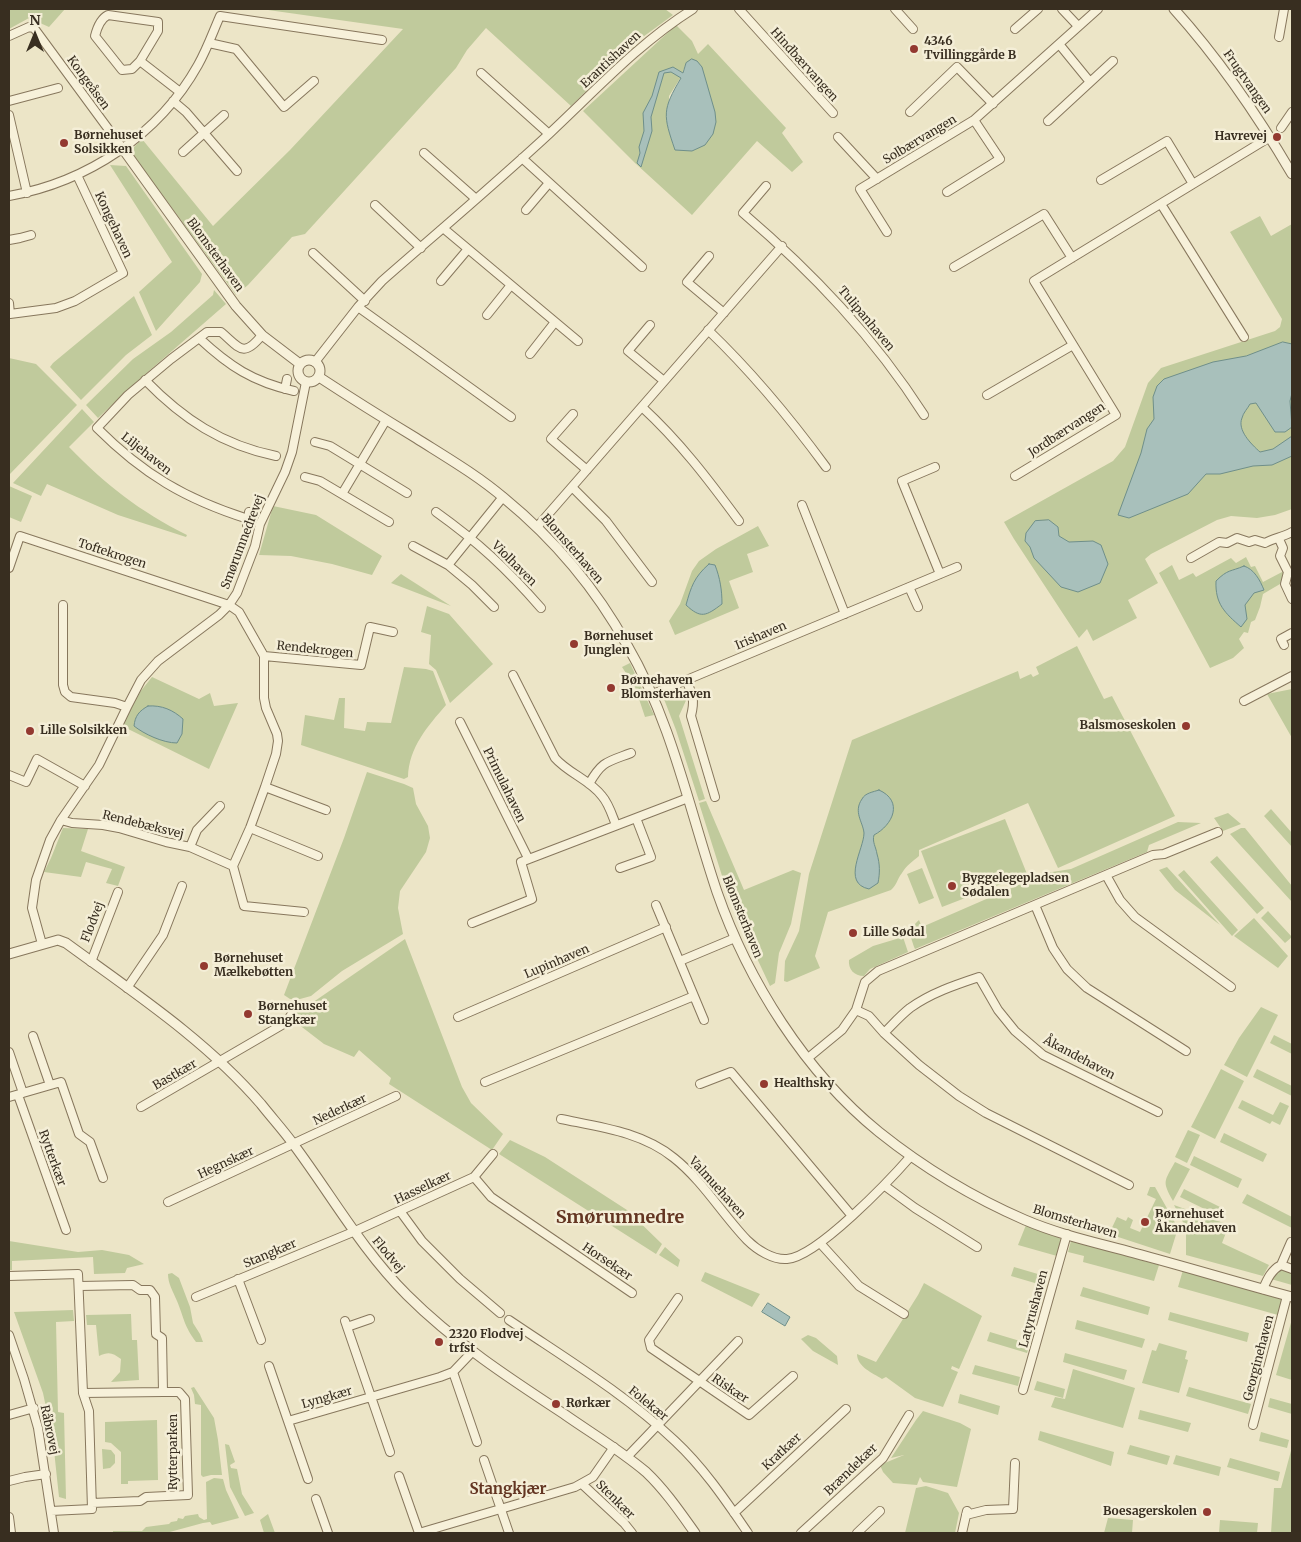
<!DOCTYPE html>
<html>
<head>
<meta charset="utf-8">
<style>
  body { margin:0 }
  #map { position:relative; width:1301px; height:1542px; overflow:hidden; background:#ece5c7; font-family:Merriweather,serif }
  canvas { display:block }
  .frame { position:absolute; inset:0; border:10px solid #382e20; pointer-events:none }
  .north { position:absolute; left:10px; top:10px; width:50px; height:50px; -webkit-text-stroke:4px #f4eed7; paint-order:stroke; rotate:0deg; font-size:14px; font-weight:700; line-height:20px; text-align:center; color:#382e20 }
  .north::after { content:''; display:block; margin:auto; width:18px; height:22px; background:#382e20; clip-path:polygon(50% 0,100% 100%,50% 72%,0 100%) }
</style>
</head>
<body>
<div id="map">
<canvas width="1301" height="1542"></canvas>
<div class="frame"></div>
<div class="north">N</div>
</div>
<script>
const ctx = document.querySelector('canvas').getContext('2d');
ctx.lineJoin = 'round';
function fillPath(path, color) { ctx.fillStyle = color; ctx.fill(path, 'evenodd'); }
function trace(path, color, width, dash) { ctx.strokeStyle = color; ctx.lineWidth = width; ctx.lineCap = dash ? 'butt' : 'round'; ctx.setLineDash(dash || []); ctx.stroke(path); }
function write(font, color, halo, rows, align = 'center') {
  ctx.font = font + ' Merriweather,serif'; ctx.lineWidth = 5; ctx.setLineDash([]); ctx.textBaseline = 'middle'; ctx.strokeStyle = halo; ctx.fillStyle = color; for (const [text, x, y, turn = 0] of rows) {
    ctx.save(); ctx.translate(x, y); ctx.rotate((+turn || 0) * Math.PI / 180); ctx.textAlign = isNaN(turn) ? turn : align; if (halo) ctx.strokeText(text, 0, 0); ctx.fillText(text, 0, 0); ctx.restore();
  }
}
const green = new Path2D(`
  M9,9H65L49,27L29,18L9,29Z
  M261,9H665L673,15L636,42L571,106L486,28L467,50L456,68L305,234L292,237L248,285L236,295L130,151L142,139L213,226L290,150L403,29Z
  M676,25L692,41L698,54L708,44L786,128L782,133L803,162L792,172L757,141L692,215L635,163L583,111ZM686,63L669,132V96L681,77Z
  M110,165L126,166L202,274L200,282L156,331L139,292L172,262Z
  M1260,216L1271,236L1292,224V509L1275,515L1257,518L1231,516L1217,520L1151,554L1145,559L1158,583L1128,600L1137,618L1093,641L1087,629L1079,638L1014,539L1004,522L1113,461L1125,447L1148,383L1161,368L1275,331L1280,327L1282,319L1230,232Z
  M214,290L226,304L134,384L98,418L86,405L133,359L171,332L213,295Z
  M134,296L152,335L126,355L81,400L50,367L53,363Z
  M9,358L36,364L77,405L9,475Z
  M82,409L94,422L69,447C106,485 139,511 187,535L186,537L118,515L47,484L41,496L13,483Z
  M9,486L32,496L21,522L9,517Z
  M273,506L316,515L382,556L372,575L332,564L291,556L259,555Z
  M758,526L769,546L747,554L753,572L729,581L739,608L675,635L669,621L680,604L692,571L699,561L716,549Z
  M1246,557L1251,567L1255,566L1263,582L1284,571L1280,584L1263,594L1260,607L1255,620L1251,622L1248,633L1244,632L1239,639L1244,648L1233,658L1210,668L1159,573L1172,565L1179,580L1193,573L1196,577L1231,558L1236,563Z
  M401,574L451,606L391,583Z
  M427,606L449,614L493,664L450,703L436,670L429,664L431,635L421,632Z
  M1077,646L1104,699L1112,696L1175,816L1058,868L1028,803L919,850V856C913,861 906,866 902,873C897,879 897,885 891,890L828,912L815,956L820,968L787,982L784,981L785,961L799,931L809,874L852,740L1018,671L1020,679L1031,674L1033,677L1039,674L1036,667Z
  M630,663L654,715L645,717L635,687L622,667Z
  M404,667L426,669L433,671L446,705C428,726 409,747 408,777L404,779L301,745L305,715L334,720L339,698H345L344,728L365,731L367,722L391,723Z
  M152,677L199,699L210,693L214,706L238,703L209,769L122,726L140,692Z
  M679,688L688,696L679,716L705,799L699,801L676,730L662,694Z
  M1292,689V738L1267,694Z
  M367,772L404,784L413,788L416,804L428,826L430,838L426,852L400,891L398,908L403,934L342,971L311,996L300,999H290L284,995L344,838Z
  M706,801L744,890L793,870L801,873L791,924L779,953L775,983L770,986L730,901L699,803Z
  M1271,809L1292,833V847L1264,816Z
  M1228,813L1241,824L1223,831L1214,818Z
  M1005,819L1027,874L942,907L921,851Z
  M1178,822L1201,823L1149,845L1147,852L915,949C910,936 908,930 919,920L922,927L1046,873L1071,869Z
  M63,828L88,829L81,851L125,867L118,886L106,883L112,869L86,862L81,877L44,872L51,858Z
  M1241,828H1245L1292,886V902L1230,834Z
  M1217,856L1264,908L1257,914L1210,862Z
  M1167,867L1220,925L1175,890L1159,870Z
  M922,868L934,898L919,904L907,874Z
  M1184,870L1238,930L1232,936L1178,875Z
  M1268,911L1292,937L1285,943L1261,918Z
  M1254,918L1288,956L1278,968L1234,936Z
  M903,937L908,952L870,969L864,976C854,976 848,969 849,960L873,946Z
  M405,939L462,1087L471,1103L503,1134L492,1150L389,1084L391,1078L359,1050L354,1057L324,1044L298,1024L301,1016L287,1008L288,1005L302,1007L309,1005Z
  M1261,1007L1278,1015L1247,1077L1224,1065L1239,1038Z
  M1274,1035L1292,1044V1054L1270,1043Z
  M1221,1069L1244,1081L1215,1139L1191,1127Z
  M1257,1069L1292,1086V1096L1253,1077Z
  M1242,1100L1273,1115L1280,1102L1289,1106L1280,1125L1272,1121L1270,1124L1238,1108Z
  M1188,1130L1200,1135L1187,1163L1175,1157Z
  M1224,1133L1267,1154L1263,1162L1220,1142Z
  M510,1140L545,1157L627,1210L662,1244L656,1254L499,1154Z
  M1194,1156L1242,1179L1238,1188L1190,1165Z
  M1175,1162L1190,1169L1173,1201C1162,1181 1164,1182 1175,1162Z
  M1150,1187H1155L1178,1228L1170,1254L1109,1234L1117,1217L1126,1221L1128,1217L1133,1220L1130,1228L1140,1232L1156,1199L1147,1195Z
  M1184,1189L1226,1210L1223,1218L1180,1197Z
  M1247,1194L1292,1217V1228L1242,1203Z
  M1174,1205L1229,1225L1222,1243L1269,1265L1263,1276L1186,1255V1228Z
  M1026,1225L1059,1237L1061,1240L1057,1256L1018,1245Z
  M9,1241L78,1252L102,1250L129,1255L144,1264L127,1268L125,1273L94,1274L93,1257L12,1261V1270H9Z
  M1071,1241L1159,1265L1154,1281L1083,1262L1084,1256L1068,1252Z
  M665,1247L680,1260L678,1267L659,1255Z
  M1014,1267L1048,1277L1045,1286L1011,1276Z
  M1281,1268L1292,1272V1285L1271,1279Z
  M1183,1270L1278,1297L1282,1299L1278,1315L1178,1287Z
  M705,1272L760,1294L752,1307L701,1281Z
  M172,1273L179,1278L190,1307L193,1323L200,1334L203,1342H196C184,1326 184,1318 177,1301C173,1291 168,1284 168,1274Z
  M924,1283L982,1316L959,1369L952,1366L951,1369L958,1372L943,1407L915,1398L886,1377L882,1379C873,1373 857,1367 857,1354L876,1362L918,1295Z
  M1083,1287L1150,1307L1148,1315L1080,1296Z
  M73,1310L74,1321L56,1322L58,1412L64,1413L66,1499L59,1497L53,1441L43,1393L14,1312Z
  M1170,1312L1249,1333L1247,1342L1168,1320Z
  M131,1314L132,1340H137L139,1380L111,1382L120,1372L121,1359C113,1353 109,1351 99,1356L96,1325H87L86,1315Z
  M1292,1319V1380L1276,1375Z
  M1077,1320L1145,1339L1142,1348L1075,1329Z
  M990,1332L1030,1344L1027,1353L987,1341Z
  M808,1335L816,1338L837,1356L838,1365L813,1351L801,1339Z
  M1159,1343L1187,1351L1185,1359L1188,1360L1179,1393L1142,1383L1152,1350L1156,1351Z
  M1065,1353L1127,1370L1124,1380L1063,1362Z
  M975,1365L1020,1377L1018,1386L972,1374Z
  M1073,1369L1135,1388L1123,1428L1051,1407L1055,1397L1065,1399Z
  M1037,1381L1065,1389L1063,1398L1034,1390Z
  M194,1387L214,1418L218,1440L222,1475H211L203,1477L201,1475V1405L195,1404L194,1395L191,1388Z
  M1189,1387L1251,1404L1248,1414L1186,1396Z
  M960,1394L1000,1406L998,1415L958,1403Z
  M1270,1398L1292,1404V1414L1268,1407Z
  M1140,1410L1191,1423L1188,1432L1138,1419Z
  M923,1411L960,1423L971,1429L957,1487L923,1482L920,1477L917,1485L893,1483L883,1472L880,1465L904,1455L891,1458L916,1420Z
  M157,1420L158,1480L128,1481V1484H121V1452L111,1443L105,1442V1422Z
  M1040,1431L1114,1452L1111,1466L1038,1440Z
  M1261,1432L1289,1440L1287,1448L1259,1441Z
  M225,1444L229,1445L235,1462L230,1465L231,1468L237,1469L242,1494L254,1513L245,1516L230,1487Z
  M1130,1445L1170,1456L1167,1465L1127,1454Z
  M1292,1447V1533H1271L1274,1488H1281Z
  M102,1449L111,1450L115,1455V1463L110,1468L103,1469Z
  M1176,1455L1221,1467L1219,1476L1173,1464Z
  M1230,1458L1280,1472L1278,1481L1227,1467Z
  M214,1478L223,1479L226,1490L239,1518L212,1525L210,1522L203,1523L166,1533H113V1531H142L146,1527L169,1524L171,1522L177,1521L178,1518L183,1519L185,1516L198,1514L199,1517L204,1520L207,1519L206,1482Z
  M926,1486L948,1493L959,1513L955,1533H905L916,1488Z
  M268,1514L275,1533H264L260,1520Z
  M1108,1518L1133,1520L1132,1533H1104Z
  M1220,1520L1258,1523L1257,1533H1219Z`);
const water = new Path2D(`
  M692,59L697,61L702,67L715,112L716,122L713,134L705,145L692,151L675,150C663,115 662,110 681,78L671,72L664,73L651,117L652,131L641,167L637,163L640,153L639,147L644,131L643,113L652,96L659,72L673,67L683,73L686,63Z
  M1283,342L1292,344V393L1290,401L1292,427L1285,432H1275L1256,403L1250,404C1248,408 1243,413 1242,418C1237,430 1251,444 1260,452L1273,449L1292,436V456L1272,465L1253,466L1220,474H1206L1188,494L1129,518L1118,515L1141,453L1147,429L1154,419L1153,397L1157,386L1164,379L1213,362L1246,356Z
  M1049,520L1058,527L1059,536L1069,542L1093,541L1101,545L1108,564L1100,583L1078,592L1061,587L1034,558L1030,547L1025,541L1026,533L1035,521Z
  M709,564L715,565C720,578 722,590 722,604C706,616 701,619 686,605C691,587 694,577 709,564Z
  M1244,566C1254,569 1260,580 1264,590L1254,593L1245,605L1247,619L1241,627C1225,613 1215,604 1216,581C1228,569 1230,572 1244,566Z
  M148,706C162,705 173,710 183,719L182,734L177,743C163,743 144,734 134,726C135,716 139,711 148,706Z
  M879,790C904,801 893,825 874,835C872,842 876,847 877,854C880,864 880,873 878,883L869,889C841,883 864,849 864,833C863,822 853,812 862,799C865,793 873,792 879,790Z
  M768,1303L790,1317L785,1326L762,1312Z`);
const minor = new Path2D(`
  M739,9L833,113
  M895,9L913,29
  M1062,9L1078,26
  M108,15L158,22V31L140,61L132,69L122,70L95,36C97,28 100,19 108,15Z
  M1015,29L1038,9
  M9,36L29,27L34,28L123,149
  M1279,37L1284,9
  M209,43L236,49L284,107L314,81
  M1059,44L1090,82
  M140,61L180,92
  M481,73L549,134
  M9,101L58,88
  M173,101L186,112L237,171
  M910,112L957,67L993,104
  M9,115L27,193
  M1048,121L1113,61
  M1281,128L1292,112
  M838,137L877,179
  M183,152L224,115
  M424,153L476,199
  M522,158L642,267
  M1101,180L1167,141L1193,184
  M766,186L743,213C813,273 874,337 924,415
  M947,192L1000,159L974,120
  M9,196C87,182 159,135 198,65C207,49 213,32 220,16L382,40
  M1161,204L1244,337
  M375,205L421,248
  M526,210L549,183
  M443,228L578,341
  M887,232L860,189L974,120L1098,9
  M9,240L20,238L31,235
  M313,253L365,301
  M709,256L687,282L724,313
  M954,267L1044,214L1072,258
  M441,281L468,249
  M9,303L10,314L56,308L75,301L123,273L77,175
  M358,307L511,417
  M487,315L511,285
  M650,325L628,351L664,381
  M708,330C752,372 790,418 826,467
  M199,338C229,366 253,382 294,391
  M530,354L555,322
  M315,362L358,307L382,281C438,232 495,184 550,133C596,90 639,43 693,9
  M145,380C183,419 222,445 276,456
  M285,389L287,379
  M987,395L1073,345
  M642,407C680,442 708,479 739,521
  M573,414L551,439L587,470
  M315,442L330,446L407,493
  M935,467L902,481L940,574
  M1015,476L1116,415L1034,281L1270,137
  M305,477L320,481L389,522
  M572,487L606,521L652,582
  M342,494L386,420
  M802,505L845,614
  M436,512C478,542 507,569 541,608
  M248,519C185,499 143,474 97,428L128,395L171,359L207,332H221C239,347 243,359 262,335
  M247,525L249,512
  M537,527L782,246
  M1279,539L1283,548L1280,556L1288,572L1285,584L1292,599
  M413,546L448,565L472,585L494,607
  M1191,558L1219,542L1227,543L1237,538L1249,542L1255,540L1265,543C1274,538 1283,537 1292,532
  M448,565L503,497
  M9,568L20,536L229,605L239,612L264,656V698L266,708L277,734L278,741L276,754L265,787L250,828L233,866L190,847L166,842L119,828L103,825L72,823L61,820
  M909,587L918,607
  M63,605V685L65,692L71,697L115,703L127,707
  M1284,645L1281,639L1292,633
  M264,656L361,665L370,627L393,632
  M513,675L555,758C568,773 590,780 602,796C609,804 612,815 616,825
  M686,680C693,695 695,700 691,716L715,797
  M653,694L957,567
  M1244,701L1292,676
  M460,722L528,858
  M9,775L26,782L37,759L85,786
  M589,784C602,761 607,762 631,753
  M265,787L326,810
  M250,828L318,856
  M190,847L197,830L220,806
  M233,866L244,906L304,912
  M620,868L651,857L636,818
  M1106,875L1120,900L1135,917L1231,987
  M656,905L704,1020
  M1035,905L1053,948L1067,969L1087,988L1186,1051
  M472,923L532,899L521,862L688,798
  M42,944L32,908L36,880L50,840L61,820L99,765L127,707L141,680L158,661L219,615L229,605L237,593L255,546L260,524L285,472L292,452L306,382
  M680,961L735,938
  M91,962L118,892
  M127,988L163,935L182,886
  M856,1010L869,1016L884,1033L919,1065L959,1096L986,1113L1129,1185
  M458,1017L666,927
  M884,1033C893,1024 901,1015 910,1008C931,993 955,985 979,977L998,1010L1015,1031L1043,1055L1158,1112
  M33,1036L50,1085
  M9,1052L23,1093
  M808,1058L842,1030L856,1010L865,982L878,971L1153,855L1164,854L1218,832
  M485,1082L694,996
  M700,1084L731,1072L852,1216
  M18,1095L66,1230
  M9,1097L61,1082L79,1134L90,1142L103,1178
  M141,1107L287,1022L291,1015
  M561,1119C600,1127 642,1132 674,1158C703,1181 722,1214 747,1240C757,1250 773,1260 787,1259C817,1257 890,1180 911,1156
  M474,1177L491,1197L632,1293
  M885,1186L915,1208L977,1247
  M168,1202L396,1096
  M400,1211L422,1241L460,1279L500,1313
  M820,1243L859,1286L904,1314
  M1281,1265L1291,1242
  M9,1276L78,1274L83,1393L89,1411L92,1509L51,1511
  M238,1279L261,1340
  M80,1286L133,1285L140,1290H150L155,1297L156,1334L162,1338L163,1392H179L185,1399L188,1495L146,1497L140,1501L92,1503
  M1263,1289C1267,1280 1271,1270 1281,1265L1292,1269
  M196,1297L353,1232L474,1177L493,1154
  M678,1298L649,1340L651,1348L749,1415L793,1376
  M509,1320C565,1358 625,1394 675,1441C704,1468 726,1501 748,1533
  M345,1321L390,1452
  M347,1327L370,1319
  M9,1335L24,1379L38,1428L54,1533
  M269,1366L308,1479
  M453,1372L477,1442
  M1023,1390L1067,1234
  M83,1393L163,1392
  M9,1415L34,1408
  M288,1421L440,1377L453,1372L473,1351
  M1253,1425L1287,1296
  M627,1457L738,1341
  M484,1460L509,1533
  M399,1476L419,1533
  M9,1481L25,1477L46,1474
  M582,1484L624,1523L632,1533
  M316,1499L328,1533
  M734,1513L846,1409
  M966,1515L986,1510L1013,1509L1015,1463
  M9,1517L11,1533
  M419,1533L575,1487L593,1477L614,1447
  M801,1533L883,1458L909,1415
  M857,1533L880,1511
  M962,1533L967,1511`);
const tertiary = new Path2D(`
  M1174,9C1219,59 1258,116 1292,174
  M123,149L236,306L262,335L300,364
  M298 371a11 11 0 1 1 22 0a11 11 0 1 1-22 0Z
  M319,377C351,398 383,418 416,438C446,457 477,475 504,498C554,539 596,589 627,645C672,722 689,809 717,892C748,981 805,1072 879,1132C924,1168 972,1197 1025,1220C1060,1235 1098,1243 1134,1253C1187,1267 1239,1283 1292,1297
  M9,954L58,940L66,943C133,992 206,1040 261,1104C272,1118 284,1131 294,1145C332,1196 362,1250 407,1295C454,1342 509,1378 564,1414C591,1433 620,1450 646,1472C665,1490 680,1512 695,1533`);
const markers = [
  [914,49,5,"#933930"],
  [1277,137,5,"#933930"],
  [64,143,5,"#933930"],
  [574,644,5,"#933930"],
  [611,688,5,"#933930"],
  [1186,726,5,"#933930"],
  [30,731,5,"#933930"],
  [952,886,5,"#933930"],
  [853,933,5,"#933930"],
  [204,966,5,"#933930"],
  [248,1014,5,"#933930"],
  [764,1084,5,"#933930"],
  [1145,1222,5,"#933930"],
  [439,1342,5,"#933930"],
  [556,1404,5,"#933930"],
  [1207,1512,5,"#933930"]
];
const poiNames = [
  ["4346",924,42],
  ["Tvillinggårde B",924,56],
  ["Børnehuset",74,136],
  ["Solsikken",74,150],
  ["Havrevej",1267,137,"right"],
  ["Børnehuset",584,637],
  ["Junglen",584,651],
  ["Børnehaven",621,681],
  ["Blomsterhaven",621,695],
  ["Balsmoseskolen",1176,726,"right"],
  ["Lille Solsikken",40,731],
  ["Byggelegepladsen",962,879],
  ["Sødalen",962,893],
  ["Lille Sødal",863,933],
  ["Børnehuset",214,959],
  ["Mælkebøtten",214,973],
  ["Børnehuset",258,1007],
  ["Stangkær",258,1021],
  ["Healthsky",774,1084],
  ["Børnehuset",1155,1215],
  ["Åkandehaven",1155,1229],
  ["2320 Flodvej",449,1335],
  ["trfst",449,1349],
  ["Rørkær",566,1404],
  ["Boesagerskolen",1197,1512,"right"]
];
const streetNames = [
  ["Erantishaven",611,60,-43],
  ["Hindbærvangen",804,65,48],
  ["Frugtvangen",1247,82,55],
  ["Kongeåsen",88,83,54],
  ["Solbærvangen",920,140,-31],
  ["Kongehaven",113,225,65],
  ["Blomsterhaven",215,255,54],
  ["Tulipanhaven",866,319,50],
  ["Jordbærvangen",1067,430,-33],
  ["Liljehaven",146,454,38],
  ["Smørumnedrevej",243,542,-69],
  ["Blomsterhaven",572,549,49],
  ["Toftekrogen",112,554,18],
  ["Violhaven",514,564,45],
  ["Irishaven",761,636,-23],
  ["Rendekrogen",315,650,6],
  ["Primulahaven",504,785,64],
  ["Rendebæksvej",143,825,14],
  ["Blomsterhaven",742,917,68],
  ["Flodvej",93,922,-69],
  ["Lupinhaven",557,962,-23],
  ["Åkandehaven",1079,1058,28],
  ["Bastkær",175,1075,-30],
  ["Nederkær",340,1110,-25],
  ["Rytterkær",52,1158,70],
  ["Hegnskær",226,1163,-25],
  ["Hasselkær",423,1188,-25],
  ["Valmuehaven",717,1188,48],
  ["Blomsterhaven",1075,1222,17],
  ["Stangkær",270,1254,-23],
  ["Flodvej",388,1255,50],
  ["Horsekær",607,1262,34],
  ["Latyrushaven",1034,1309,-75],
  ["Georginehaven",1259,1358,-75],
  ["Riskær",730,1389,34],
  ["Lyngkær",327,1398,-16],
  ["Folekær",648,1404,39],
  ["Råbrovej",49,1430,78],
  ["Rytterparken",174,1452,-90],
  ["Kratkær",782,1452,-43],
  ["Brændekær",851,1470,-44],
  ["Stenkær",615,1500,45]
];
const quarterNames = [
  ["Stangkjær",508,1490]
];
const districtNames = [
  ["Smørumnedre",620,1218]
];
fillPath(green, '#c0ca9c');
fillPath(water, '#a8c0bb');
trace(water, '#6f8f8a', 1);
trace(minor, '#87775d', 10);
trace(tertiary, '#87775d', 11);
trace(minor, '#f7f1da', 8);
trace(tertiary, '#f7f1da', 9);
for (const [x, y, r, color] of markers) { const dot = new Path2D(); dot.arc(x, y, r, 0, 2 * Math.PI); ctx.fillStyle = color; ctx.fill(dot); trace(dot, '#f4eed7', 2); }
write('bold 12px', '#382e20', '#f4eed7', poiNames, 'left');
write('12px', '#382e20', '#f4eed7', streetNames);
write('bold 15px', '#633522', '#f4eed7', quarterNames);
write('bold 18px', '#633522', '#f4eed7', districtNames);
</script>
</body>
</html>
